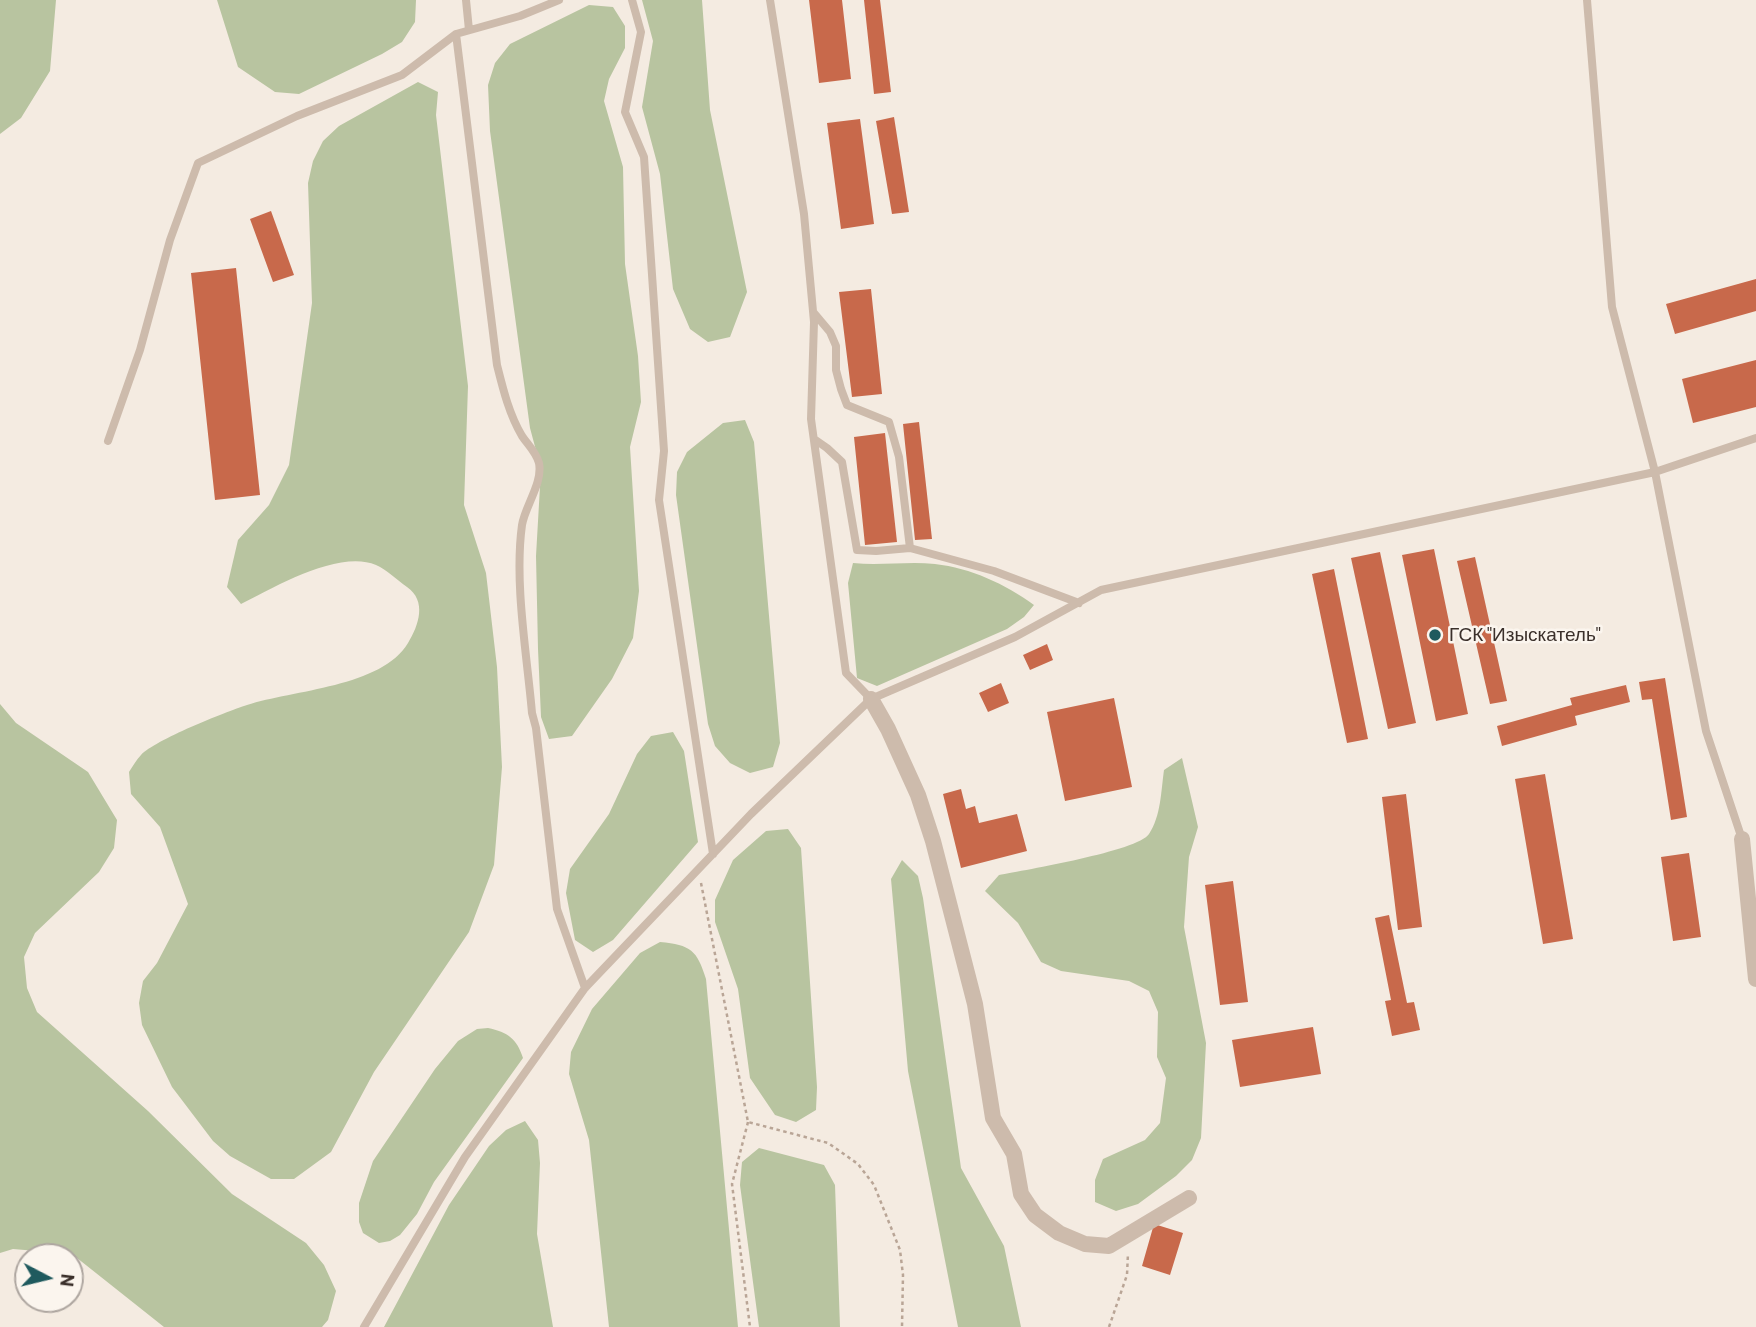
<!DOCTYPE html>
<html>
<head>
<meta charset="utf-8">
<style>
  body { margin:0 }
  #map { position:relative; width:1756px; height:1327px; overflow:hidden; background:#f4ebe1; font-family:Barlow,sans-serif }
  canvas { display:block }
  .north { position:absolute; left:14px; top:1243px; width:70px; height:70px; box-sizing:border-box; background:#fbf5ee; border:2px solid #aea6a0; border-radius:50%; rotate:97deg; font-size:19px; font-weight:700; line-height:28px; text-align:center; color:#3b302b }
  .north::after { content:''; display:block; margin:auto; width:24px; height:32px; background:#1f5a5e; clip-path:polygon(50% 0,100% 100%,50% 72%,0 100%) }
</style>
</head>
<body>
<div id="map">
<canvas width="1756" height="1327"></canvas>
<div class="north">N</div>
</div>
<script>
const ctx = document.querySelector('canvas').getContext('2d');
ctx.lineJoin = 'round';
function fillPath(path, color) { ctx.fillStyle = color; ctx.fill(path, 'evenodd'); }
function trace(path, color, width, dash) { ctx.strokeStyle = color; ctx.lineWidth = width; ctx.lineCap = dash ? 'butt' : 'round'; ctx.setLineDash(dash || []); ctx.stroke(path); }
function write(font, color, halo, rows, align = 'center') {
  ctx.font = font + ' Barlow,sans-serif'; ctx.lineWidth = 5; ctx.setLineDash([]); ctx.textBaseline = 'middle'; ctx.strokeStyle = halo; ctx.fillStyle = color; for (const [text, x, y, turn = 0] of rows) {
    ctx.save(); ctx.translate(x, y); ctx.rotate((+turn || 0) * Math.PI / 180); ctx.textAlign = isNaN(turn) ? turn : align; if (halo) ctx.strokeText(text, 0, 0); ctx.fillText(text, 0, 0); ctx.restore();
  }
}
const green = new Path2D(`
  M0,0H56L50,71L21,118L0,134Z
  M217,0H416L415,22L402,42L382,54L299,94L275,92L238,67Z
  M642,0H702L710,110L747,292L730,337L708,342L690,329L673,289L660,174L642,107L653,41Z
  M589,5L613,7L625,26V48L609,79L604,101L623,167L625,264L638,356L641,402L630,447L639,591L633,638L612,679L572,736L549,739L541,717L538,649L536,556L541,469L530,428L490,131L488,85L495,63L510,44Z
  M418,82L438,92L436,115L468,386L464,505L486,573L497,667L502,767L494,865L469,932L374,1072L331,1152L294,1179H271L230,1156L213,1141L172,1087L142,1025L139,1003L143,981L157,963L188,904L160,827L131,794L129,772C133,766 136,760 141,755C155,740 225,712 247,705C293,690 382,687 408,643C419,625 427,601 407,587C397,580 387,570 376,565C340,549 274,587 241,604L227,587L238,540L269,505L289,465L312,303L308,183L313,161L323,141L339,126Z
  M745,420L754,442L780,743L773,767L750,773L730,763L715,746L708,724L676,495L677,472L687,452L723,423Z
  M853,563C880,566 908,561 935,564C971,568 1005,584 1034,605L1024,617L1007,629L877,686L857,678L848,583Z
  M0,704L16,723L88,772L117,820L114,848L99,872L35,933L24,957L27,988L37,1012L148,1111L232,1194L306,1243L324,1265L336,1291L328,1320L322,1327H164L72,1254L13,1249L0,1253Z
  M673,732L684,751L698,842L613,940L593,952L575,940L566,893L570,869L609,814L637,754L651,736Z
  M1182,758L1198,827L1189,857L1184,927L1206,1043L1201,1138L1192,1160L1176,1176L1138,1204L1116,1211L1095,1202V1180L1103,1159L1145,1140L1160,1123L1166,1078L1157,1057L1158,1012L1149,991L1129,981L1061,971L1041,962L1018,923L985,891L999,875C1025,870 1138,851 1149,834C1161,816 1161,791 1164,770Z
  M788,829L801,848L817,1087L816,1110L796,1122L775,1115L750,1078L738,989L715,922V900L733,860L766,831Z
  M902,860L918,876L923,898L961,1168L1004,1246L1021,1327H958L908,1071L891,879Z
  M660,942C691,945 697,950 706,979L738,1327H609L589,1140L569,1074L571,1052L592,1009L640,953Z
  M488,1028C508,1032 517,1039 523,1058L434,1182L417,1214L400,1235L390,1241L379,1243L363,1233L359,1222V1203L373,1161L435,1069L458,1041L477,1029Z
  M525,1121L538,1140L540,1163L537,1234L553,1327H384L449,1205L489,1146L506,1130Z
  M759,1148L824,1165L835,1185L840,1327H759L740,1185L742,1162Z`);
const building = new Path2D(`
  M809,0H842L851,79L819,83Z
  M864,0H880L891,92L874,94Z
  M894,117L909,212L892,214L876,121Z
  M860,119L874,224L841,229L827,123Z
  M271,211L294,275L273,282L250,219Z
  M236,268L260,495L215,500L191,273Z
  M1756,279V311L1675,334L1666,304Z
  M871,289L882,394L852,397L839,292Z
  M1756,360V407L1693,423L1682,379Z
  M919,422L932,539L915,540L903,424Z
  M885,433L897,542L865,545L854,437Z
  M1434,549L1468,714L1436,721L1402,555Z
  M1380,552L1416,723L1388,729L1351,558Z
  M1475,557L1507,701L1490,704L1457,561Z
  M1334,569L1368,739L1347,743L1312,574Z
  M1047,644L1053,660L1030,670L1023,655Z
  M1665,678L1687,817L1671,820L1652,699L1642,700L1639,682Z
  M1001,683L1009,703L988,712L979,693Z
  M1626,685L1630,702L1575,716L1577,725L1502,746L1497,726L1572,705L1570,698Z
  M1114,698L1132,787L1065,801L1047,712Z
  M1545,774L1573,939L1543,944L1515,779Z
  M961,789L966,809L975,806L979,823L1017,814L1027,851L961,868L943,794Z
  M1406,794L1422,927L1398,930L1382,797Z
  M1689,853L1701,937L1673,941L1661,857Z
  M1233,881L1248,1002L1220,1005L1205,885Z
  M1389,915L1407,1003L1414,1002L1420,1030L1392,1036L1385,1001L1391,1000L1375,918Z
  M1313,1027L1321,1074L1240,1087L1232,1040Z
  M1154,1224L1183,1233L1170,1275L1142,1266Z`);
const path = new Path2D(`
  M701,883L748,1122L828,1143L858,1164L874,1185L900,1250L903,1275L902,1327
  M748,1122L732,1184L750,1327
  M1109,1327L1127,1275L1128,1253`);
const service = new Path2D(`
  M466,0L469,30
  M632,0L641,32L625,112L644,157L664,451L659,500L713,854
  M770,0L804,214L814,322L811,419L846,673L871,699
  M1587,0L1612,307L1655,472L1756,438
  M456,34L497,365C503,389 509,414 522,436C528,445 536,452 539,463C543,483 525,506 522,525C514,583 527,655 532,713L536,728L557,909L585,988
  M814,313L830,332L836,346V370L841,389L847,405L889,422L899,457L910,548L994,571L1079,603
  M814,439L827,448L842,462L857,550L876,551L910,548
  M108,441L140,350L170,240L198,163L297,116L402,75L456,34L520,16L559,0
  M364,1327L465,1157L585,988L751,814L871,699L1015,637L1101,590L1655,472L1706,731L1742,839`);
const minor = new Path2D(`
  M871,699L888,729L918,795L933,841L975,1004L993,1118L1014,1154L1021,1194L1035,1215L1059,1233L1085,1244L1109,1246L1189,1198
  M1742,839L1756,979`);
const markers = [
  [1435,635,7,"#1f5a5e"]
];
const poiNames = [
  ["ГСК \"Изыскатель\"",1449,635]
];
fillPath(green, '#b8c4a0');
fillPath(building, '#c8694b');
trace(path, '#b9a596', 2.5, [3.5, 3.5]);
trace(service, '#cdbbac', 8);
trace(minor, '#cdbbac', 16);
for (const [x, y, r, color] of markers) { const dot = new Path2D(); dot.arc(x, y, r, 0, 2 * Math.PI); ctx.fillStyle = color; ctx.fill(dot); trace(dot, '#fbf5ee', 2.5); }
write('19px', '#3b302b', '#fbf5ee', poiNames, 'left');
</script>
</body>
</html>
